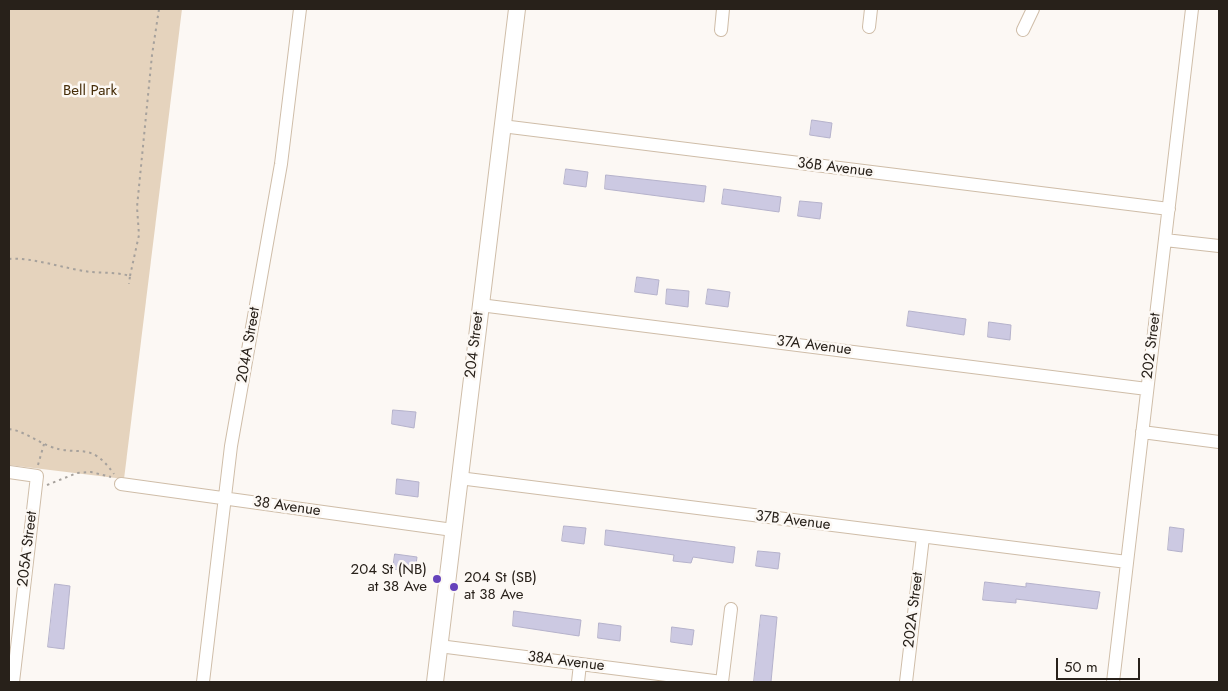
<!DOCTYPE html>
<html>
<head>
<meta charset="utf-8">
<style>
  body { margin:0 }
  #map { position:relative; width:1228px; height:691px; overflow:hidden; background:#fcf8f4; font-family:Jost,sans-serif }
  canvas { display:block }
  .frame { position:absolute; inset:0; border:10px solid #28211a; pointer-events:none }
  .scale { position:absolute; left:1056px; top:658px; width:84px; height:22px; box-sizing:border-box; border:2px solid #28211a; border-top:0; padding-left:6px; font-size:15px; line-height:18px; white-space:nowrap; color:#28211a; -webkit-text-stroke:4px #fcf8f4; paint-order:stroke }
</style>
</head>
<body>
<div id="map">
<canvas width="1228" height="691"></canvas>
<div class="frame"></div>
<div class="scale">50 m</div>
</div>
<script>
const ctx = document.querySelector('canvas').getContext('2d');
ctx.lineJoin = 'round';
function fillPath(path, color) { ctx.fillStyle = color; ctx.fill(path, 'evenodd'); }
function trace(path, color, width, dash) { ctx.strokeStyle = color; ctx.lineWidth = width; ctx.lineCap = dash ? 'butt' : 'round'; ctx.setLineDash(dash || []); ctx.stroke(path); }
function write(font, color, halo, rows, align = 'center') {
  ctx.font = font + ' Jost,sans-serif'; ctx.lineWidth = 5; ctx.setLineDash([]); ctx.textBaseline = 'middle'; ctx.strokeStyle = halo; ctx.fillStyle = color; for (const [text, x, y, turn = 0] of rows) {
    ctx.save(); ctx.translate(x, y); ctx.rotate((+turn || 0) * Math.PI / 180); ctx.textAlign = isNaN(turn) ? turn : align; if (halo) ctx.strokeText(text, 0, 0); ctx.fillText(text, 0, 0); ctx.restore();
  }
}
const green = new Path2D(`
  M9,9H182L124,479L9,465Z`);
const building = new Path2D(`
  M812,120L832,123L830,138L810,135Z
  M566,169L588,172L586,187L564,184Z
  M606,175L706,186L704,202L605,189Z
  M724,189L781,197L779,212L722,204Z
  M800,201L822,203L820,219L798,216Z
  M637,277L659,280L657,295L635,292Z
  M667,289L689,291L688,307L666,304Z
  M708,289L730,292L728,307L706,304Z
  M909,311L966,319L964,335L907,326Z
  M989,322L1011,325L1010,340L988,337Z
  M393,410L416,412L414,428L392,424Z
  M397,479L419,482L418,497L396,494Z
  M564,526L586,528L584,544L562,541Z
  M1170,527L1184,529L1182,552L1168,550Z
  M606,530L735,547L733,563L693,557L691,563L673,561L674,555L605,545Z
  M758,551L780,553L778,569L756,566Z
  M395,554L417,557L415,572L393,569Z
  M985,582L1026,587V583L1100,592L1097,609L1016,599V603L983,600Z
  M55,584L70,586L64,649L48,647Z
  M514,611L581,620L579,636L513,626Z
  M761,615L777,617L771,682H754Z
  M599,623L621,626L620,641L598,638Z
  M672,627L694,630L692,645L671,642Z`);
const path = new Path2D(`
  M9,259C33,257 65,269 91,272C104,273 117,272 130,276L129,284
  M130,276L139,235L137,207L152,55L159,9
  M9,429C23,431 35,440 49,446C79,458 89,439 114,474
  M38,465L44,444
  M47,485L77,473L91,472L111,477`);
const minor = new Path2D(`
  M869,27L871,9
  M721,30L723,9
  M1023,30L1033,9
  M502,126L1169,209
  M1165,240L1219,246
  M480,305L1147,389
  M1142,432L1219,442
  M9,472L37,476L13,682
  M459,478L1127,562
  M121,484L453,530
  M439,646L722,682
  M203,682L231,446L281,164L300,9
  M578,682L580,664
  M722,682L731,609
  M906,682L923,537
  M1113,682L1192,9`);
const tertiary = new Path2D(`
  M435,682L517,9`);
const markers = [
  [437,579,5,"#6542bb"],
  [454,587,5,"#6542bb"]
];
const parkNames = [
  ["Bell Park",90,91]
];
const streetNames = [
  ["36B Avenue",835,168,7],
  ["204A Street",249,345,-80],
  ["204 Street",475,345,-83],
  ["37A Avenue",814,346,7],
  ["202 Street",1152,346,-83],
  ["38 Avenue",287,507,8],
  ["37B Avenue",793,521,7],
  ["205A Street",28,549,-83],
  ["202A Street",914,610,-83],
  ["38A Avenue",566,662,7]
];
const poiNames = [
  ["204 St (NB)",427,570],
  ["at 38 Ave",427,587],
  ["204 St (SB)",464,578,"left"],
  ["at 38 Ave",464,595,"left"]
];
fillPath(green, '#e5d3bd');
fillPath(building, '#ccc9e2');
trace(building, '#b5b2cb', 1);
trace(minor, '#cfbda8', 14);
trace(tertiary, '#cfbda8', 18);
trace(path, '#a6a19c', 2, [2.5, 4]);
trace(minor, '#fff', 12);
trace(tertiary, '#fff', 16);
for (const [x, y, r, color] of markers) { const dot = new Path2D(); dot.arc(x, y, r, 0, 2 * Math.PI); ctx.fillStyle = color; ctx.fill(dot); trace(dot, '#fcf8f4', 2); }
write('15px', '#462d09', '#fcf8f4', parkNames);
write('15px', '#28211a', '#fcf8f4', streetNames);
write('15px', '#28211a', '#fcf8f4', poiNames, 'right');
</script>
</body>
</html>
